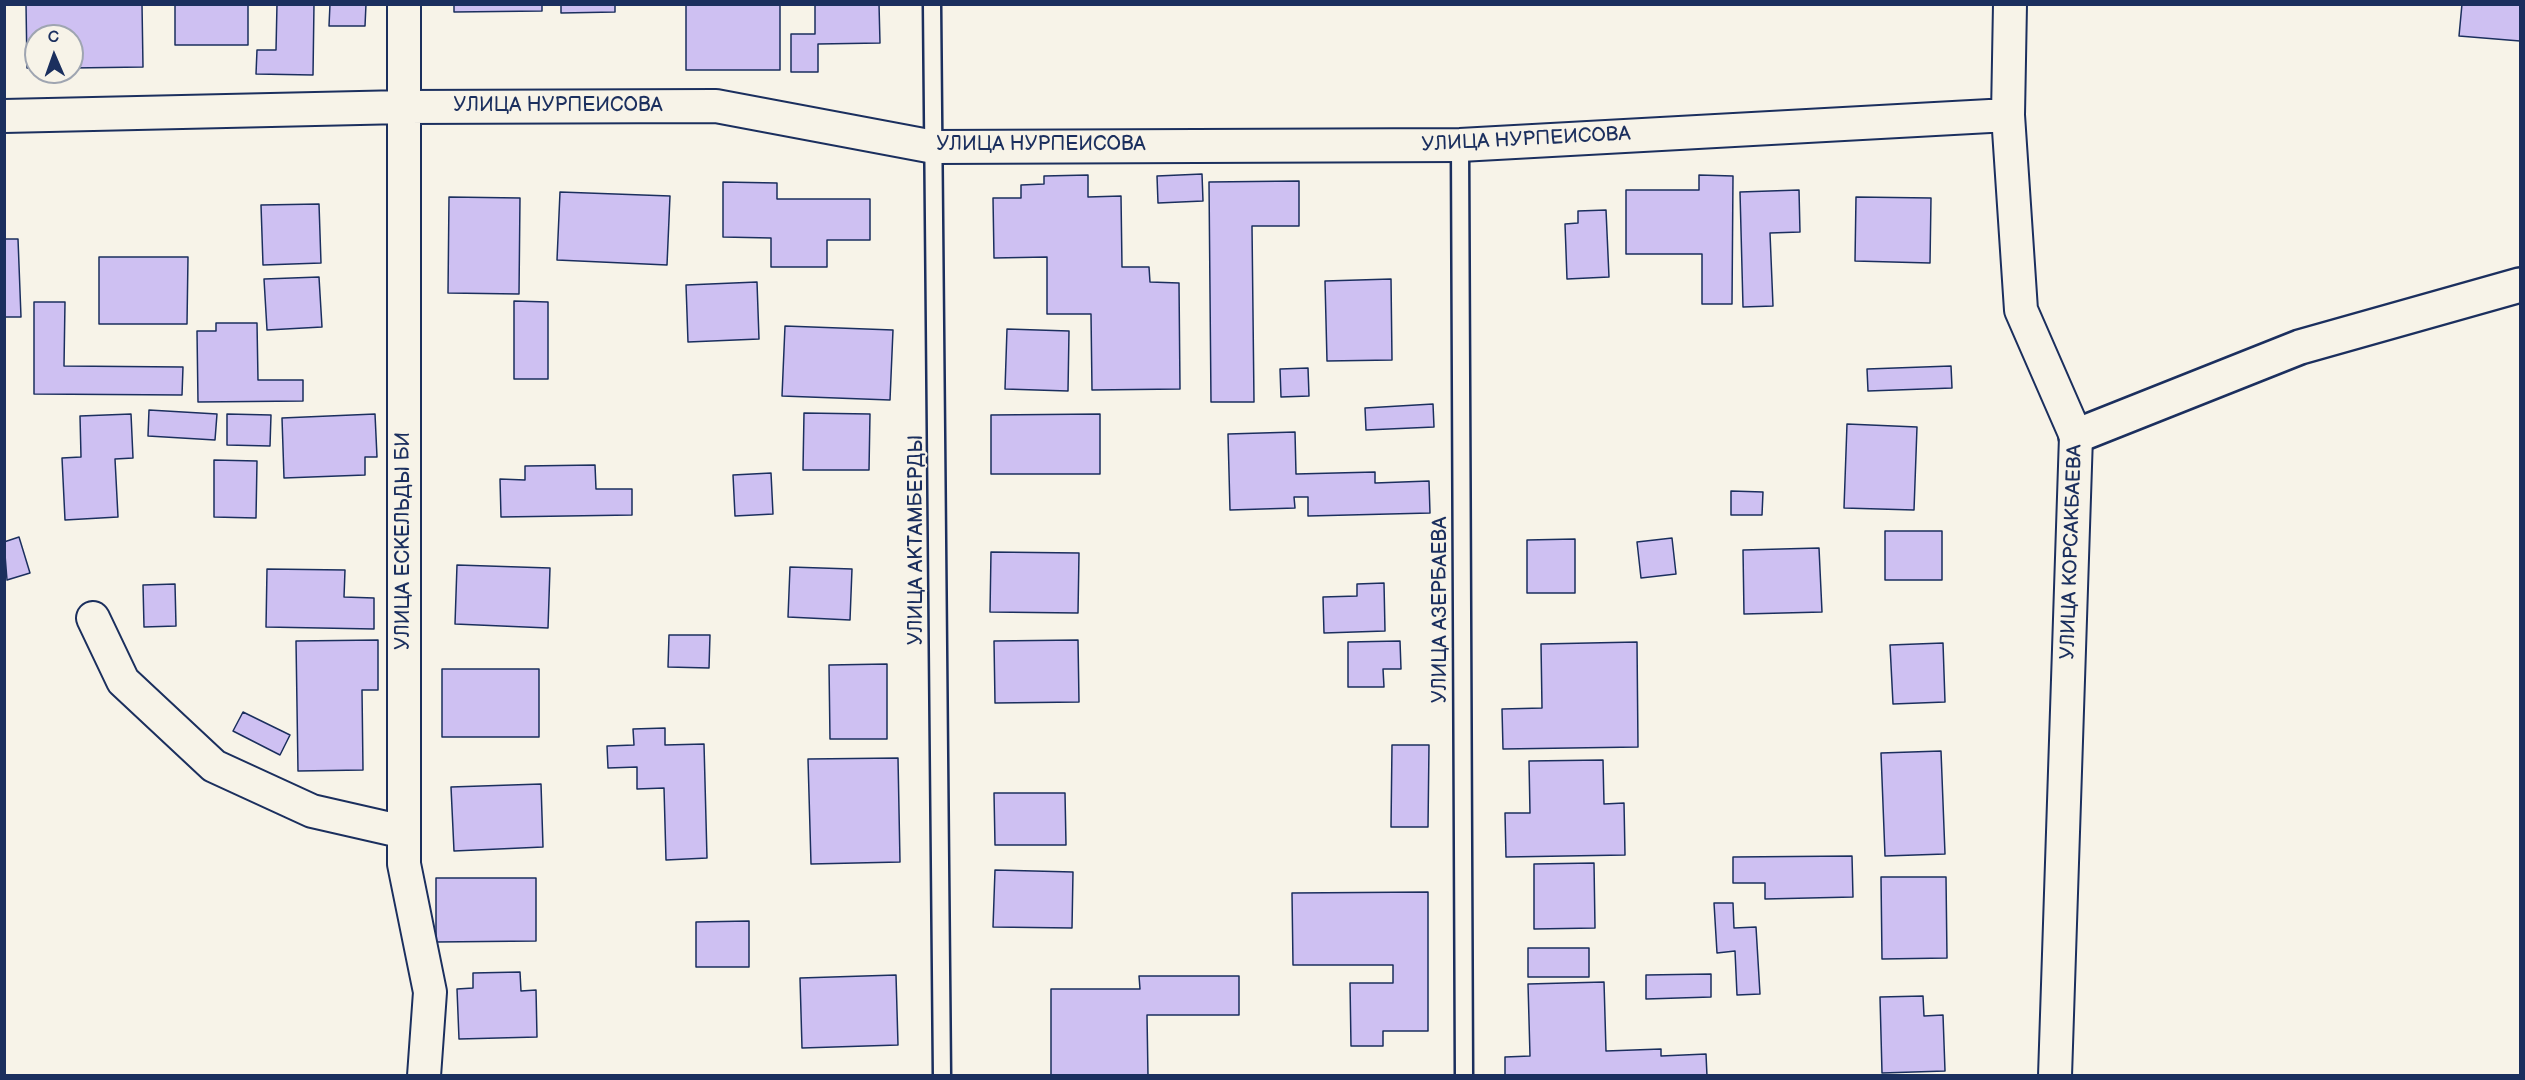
<!DOCTYPE html>
<html>
<head>
<meta charset="utf-8">
<style>
  body { margin:0 }
  #map { position:relative; width:2525px; height:1080px; overflow:hidden; background:#f7f3e8; font-family:"Balsamiq Sans",sans-serif }
  canvas { display:block }
  .frame { position:absolute; inset:0; border:6px solid #1b2f5e; pointer-events:none }
  .north { position:absolute; left:24px; top:24px; width:60px; height:60px; box-sizing:border-box; background:#f7f3e8; border:2px solid #9fa5b1; border-radius:50%; rotate:358deg; font-size:16px; font-weight:700; line-height:24px; text-align:center; color:#1b2f5e }
  .north::after { content:''; display:block; margin:auto; width:21px; height:27px; background:#1b2f5e; clip-path:polygon(50% 0,100% 100%,50% 72%,0 100%) }
</style>
</head>
<body>
<div id="map">
<canvas width="2525" height="1080"></canvas>
<div class="frame"></div>
<div class="north">С</div>
</div>
<script>
const ctx = document.querySelector('canvas').getContext('2d');
ctx.lineJoin = 'round';
function fillPath(path, color) { ctx.fillStyle = color; ctx.fill(path, 'evenodd'); }
function trace(path, color, width, dash) { ctx.strokeStyle = color; ctx.lineWidth = width; ctx.lineCap = dash ? 'butt' : 'round'; ctx.setLineDash(dash || []); ctx.stroke(path); }
function write(font, color, halo, rows, align = 'center') {
  ctx.font = font + ' "Balsamiq Sans",sans-serif'; ctx.lineWidth = 4.5; ctx.setLineDash([]); ctx.textBaseline = 'middle'; ctx.strokeStyle = halo; ctx.fillStyle = color; for (const [text, x, y, turn = 0] of rows) {
    ctx.save(); ctx.translate(x, y); ctx.rotate((+turn || 0) * Math.PI / 180); ctx.textAlign = isNaN(turn) ? turn : align; if (halo) ctx.strokeText(text, 0, 0); ctx.fillText(text, 0, 0); ctx.restore();
  }
}
const building = new Path2D(`
  M26,4H142L143,67L72,68V36H36V68H27Z
  M175,4H248V45H175Z
  M277,4H314L313,75L256,74L257,50H276Z
  M330,4H366L365,26H329Z
  M454,4H542V11L454,12Z
  M561,4H615V12L561,13Z
  M686,4H780V70H686Z
  M815,4H879L880,43L818,44V72H791V34H815Z
  M2462,4H2520V41L2459,36Z
  M1202,174L1203,201L1158,203L1157,176Z
  M1088,175V197L1121,196L1122,267H1149L1150,282L1179,283L1180,389L1092,390L1091,314H1047V257L994,258L993,198H1021V185L1044,184V176Z
  M1699,175L1733,176L1732,304H1702V254H1626V190H1699Z
  M1299,181V226H1252L1254,402H1211L1209,182Z
  M723,182L777,183V199H870V240H827V267H771V238L723,237Z
  M1799,190L1800,232L1770,233L1773,306L1743,307L1740,192Z
  M560,192L670,196L667,265L557,260Z
  M449,197L520,198L519,294L448,293Z
  M1856,197L1931,198L1930,263L1855,261Z
  M319,204L321,263L263,265L261,205Z
  M1606,210L1609,277L1567,279L1565,224L1578,223V211Z
  M4,239H18L21,317H4Z
  M99,257H188L187,324H99Z
  M319,277L322,327L267,330L264,279Z
  M1391,279L1392,360L1327,361L1325,281Z
  M757,282L759,339L688,342L686,285Z
  M514,301L548,302V379H514Z
  M34,302H65L64,366L183,367L182,395L34,394Z
  M216,323H257L258,380H303V401L198,402L197,331H216Z
  M785,326L893,330L890,400L782,396Z
  M1007,329L1069,331L1068,391L1005,389Z
  M1951,366L1952,388L1868,391L1867,369Z
  M1308,368L1309,396L1281,397L1280,369Z
  M1433,404L1434,427L1366,430L1365,408Z
  M149,410L217,414L215,440L148,436Z
  M804,413L870,414L869,470H803Z
  M131,414L133,458L115,459L118,517L65,520L62,458L81,457L80,416Z
  M227,414L271,415L270,446L227,445Z
  M375,414L377,457H365V475L284,478L282,418Z
  M1100,414V474H991V415Z
  M1847,424L1917,427L1914,510L1844,508Z
  M1295,432L1296,474L1375,472V483L1429,481L1430,513L1308,516V497H1294L1295,508L1230,510L1228,434Z
  M214,460L257,461L256,518L214,517Z
  M595,465L596,489H632V515L501,517L500,479L525,480V466Z
  M771,473L773,514L735,516L733,475Z
  M1731,491L1763,492L1762,515H1731Z
  M1885,531H1942V580H1885Z
  M19,537L30,573L7,580L4,542Z
  M1672,538L1676,574L1641,578L1637,542Z
  M1575,539V593H1527V540Z
  M1819,548L1822,612L1744,614L1743,550Z
  M991,552L1079,553L1078,613L990,612Z
  M457,565L550,568L548,628L455,624Z
  M790,567L852,569L850,620L788,617Z
  M267,569L345,570L344,597L374,598V629L266,627Z
  M1384,583L1385,631L1324,633L1323,597L1357,596V584Z
  M175,584L176,626L144,627L143,585Z
  M669,635H710L709,668L668,667Z
  M378,640V690H362L363,770L298,771L296,641Z
  M1078,640L1079,702L995,703L994,641Z
  M1400,641L1401,669H1383L1384,687H1348V642Z
  M1637,642L1638,747L1503,749L1502,709L1542,708L1541,644Z
  M1943,643L1945,702L1893,704L1890,645Z
  M887,664V739H830L829,665Z
  M442,669H539V737H442Z
  M243,712L290,735L280,755L233,731Z
  M665,728V745L704,744L707,858L666,860L664,788L637,789V767L608,768L607,746L634,745L633,729Z
  M1392,745H1429L1428,827H1391Z
  M1941,751L1945,854L1885,856L1881,753Z
  M898,758L900,862L811,864L808,759Z
  M1603,760L1604,804L1624,803L1625,855L1506,857L1505,813H1530L1529,761Z
  M541,784L543,847L454,851L451,787Z
  M994,793H1065L1066,845H995Z
  M1852,856L1853,897L1765,899V883H1733V857Z
  M1594,863L1595,928L1534,929V864Z
  M995,870L1073,872L1072,928L993,927Z
  M1881,877H1946L1947,958L1882,959Z
  M436,878H536V941L436,942Z
  M1428,892V1031H1383V1046H1351L1350,983H1393V965H1293L1292,893Z
  M1714,903H1733L1734,928L1756,927L1760,994L1737,995L1735,951L1717,953Z
  M749,921V967H696V922Z
  M1528,948H1589V977H1528Z
  M520,972L521,991L536,990L537,1037L459,1039L457,989L473,988V973Z
  M1711,974V997L1646,999V975Z
  M896,975L898,1045L802,1048L800,978Z
  M1139,976H1239V1015H1147L1148,1076H1051V989H1140Z
  M1604,982L1606,1051L1661,1049V1056L1706,1054L1707,1076H1505V1057L1530,1056L1528,984Z
  M1923,996L1924,1016L1943,1015L1945,1071L1882,1073L1880,997Z`);
const lane = new Path2D(`
  M932,4L942,1076
  M1460,145L1464,1076`);
const street = new Path2D(`
  M404,4V864L430,992L424,1076
  M2010,4L2008,115L2021,310L2076,436L2055,1076
  M4,116L404,107L716,106L934,147L1460,145L2008,115
  M93,618L123,681L214,766L312,811L404,832`);
const secondary = new Path2D(`
  M2076,436L2300,347L2520,285`);
const streetNames = [
  ["УЛИЦА НУРПЕИСОВА",558,106],
  ["УЛИЦА НУРПЕИСОВА",1526,140,-3],
  ["УЛИЦА НУРПЕИСОВА",1041,145],
  ["УЛИЦА АКТАМБЕРДЫ",917,540,-90],
  ["УЛИЦА ЕСКЕЛЬДЫ БИ",404,541,-90],
  ["УЛИЦА КОРСАКБАЕВА",2072,552,-88],
  ["УЛИЦА АЗЕРБАЕВА",1441,610,-90]
];
fillPath(building, '#cec0f2');
trace(building, '#1b2f5e', 1.5);
trace(lane, '#1b2f5e', 21);
trace(street, '#1b2f5e', 36);
trace(secondary, '#1b2f5e', 38);
trace(lane, '#f7f3e8', 16);
trace(street, '#f7f3e8', 32);
trace(secondary, '#f7f3e8', 33);
write('20px', '#1b2f5e', '#f7f3e8', streetNames);
</script>
</body>
</html>
